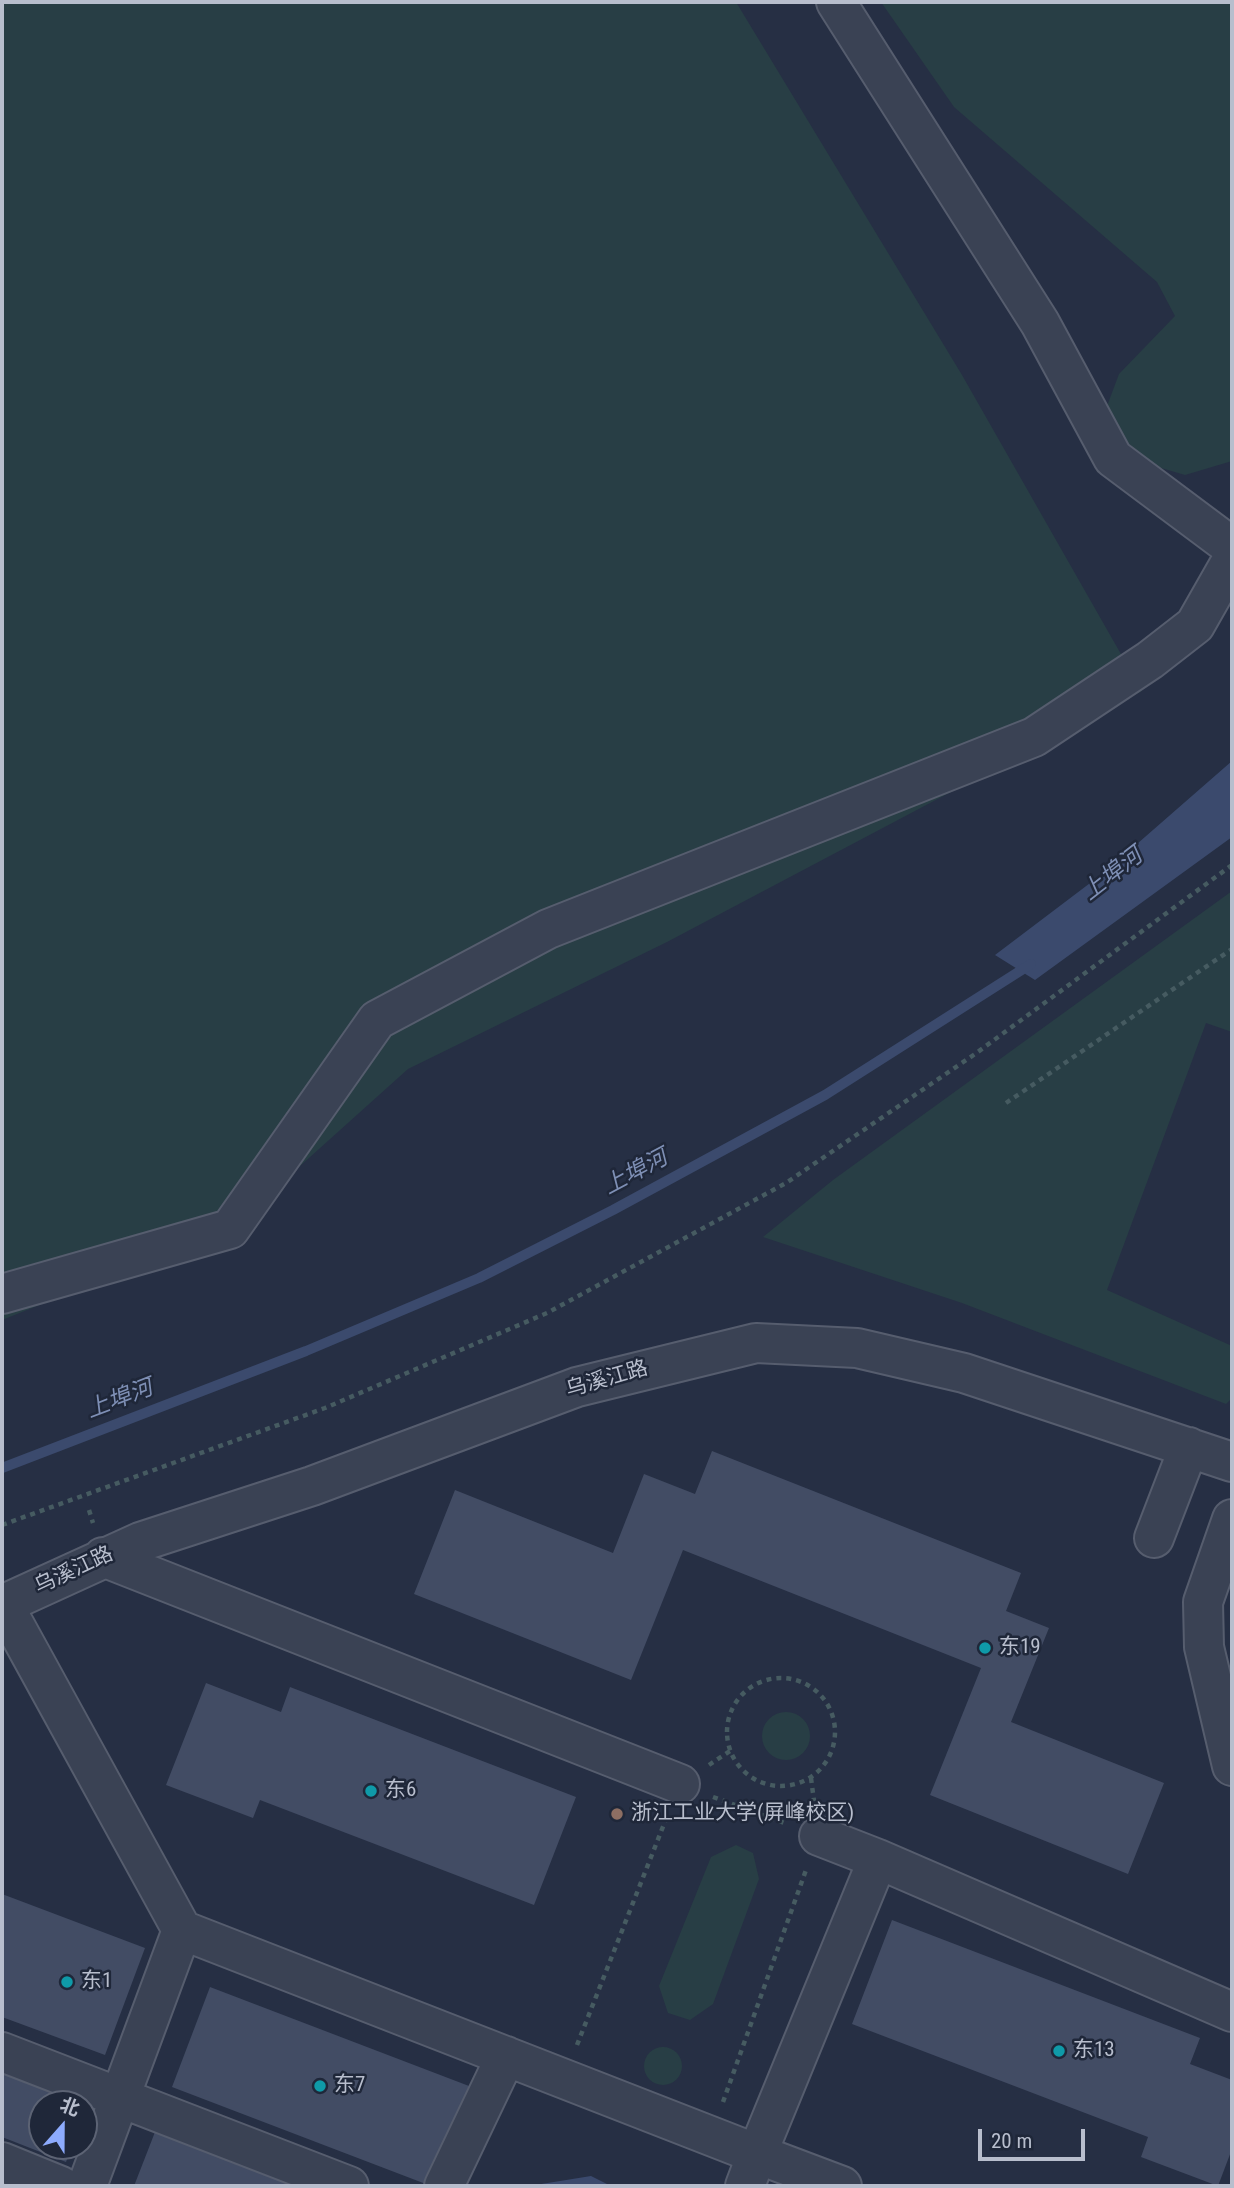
<!DOCTYPE html>
<html>
<head>
<meta charset="utf-8">
<style>
  body { margin:0 }
  #map { position:relative; width:1234px; height:2188px; overflow:hidden; background:#262f44; font-family:"Roboto Condensed","Noto Sans SC",sans-serif }
  canvas { display:block }
  .frame { position:absolute; inset:0; border:4px solid #b8becd; pointer-events:none }
  .north { position:absolute; left:28px; top:2090px; width:70px; height:70px; box-sizing:border-box; background:#1f2739; border:2px solid #5c6374; border-radius:50%; rotate:21deg; font-size:19px; font-weight:700; line-height:28px; text-align:center; color:#b8becd }
  .north::after { content:''; display:block; margin:auto; width:24px; height:32px; background:#8dabfd; clip-path:polygon(50% 0,100% 100%,50% 72%,0 100%) }
  .scale { position:absolute; left:978px; top:2129px; width:107px; height:32px; box-sizing:border-box; border:4px solid #b8becd; border-top:0; padding-left:9px; font-size:21px; line-height:24px; white-space:nowrap; color:#b8becd; -webkit-text-stroke:5px #1f2739; paint-order:stroke }
</style>
</head>
<body>
<div id="map">
<canvas width="1234" height="2188"></canvas>
<div class="frame"></div>
<div class="north">北</div>
<div class="scale">20 m</div>
</div>
<script>
const ctx = document.querySelector('canvas').getContext('2d');
ctx.lineJoin = 'round';
function fillPath(path, color) { ctx.fillStyle = color; ctx.fill(path, 'evenodd'); }
function trace(path, color, width, dash) { ctx.strokeStyle = color; ctx.lineWidth = width; ctx.lineCap = dash ? 'butt' : 'round'; ctx.setLineDash(dash || []); ctx.stroke(path); }
function write(font, color, halo, rows, align = 'center') {
  ctx.font = font + ' "Roboto Condensed","Noto Sans SC",sans-serif'; ctx.lineWidth = 5; ctx.setLineDash([]); ctx.textBaseline = 'middle'; ctx.strokeStyle = halo; ctx.fillStyle = color; for (const [text, x, y, turn = 0] of rows) {
    ctx.save(); ctx.translate(x, y); ctx.rotate((+turn || 0) * Math.PI / 180); ctx.textAlign = isNaN(turn) ? turn : align; if (halo) ctx.strokeText(text, 0, 0); ctx.fillText(text, 0, 0); ctx.restore();
  }
}
const green = new Path2D(`
  M2,2H736L962,375L1142,691L667,942L408,1069L230,1229L2,1320Z
  M881,2H1232V461L1185,475L1134,460L1104,414L1119,374L1175,316L1157,282L954,107Z
  M1232,891V1032L1206,1023L1107,1290L1232,1346V1398L1226,1404L962,1303L763,1237L833,1180Z
  M762 1736a24 24 0 1 1 48 0a24 24 0 1 1-48 0Z
  M736,1845L753,1853L759,1879L713,2004L690,2020L668,2013L659,1986L711,1857Z
  M644 2066a19 19 0 1 1 38 0a19 19 0 1 1-38 0Z`);
const water = new Path2D(`
  M1232,761V837L1035,980L995,955L1106,871Z
  M591,2176L611,2186H529Z`);
const stream = new Path2D(`
  M2,1468L306,1351L479,1278L613,1210L825,1095L1031,964`);
const building = new Path2D(`
  M712,1451L1021,1573L1006,1611L1049,1628L1011,1722L1164,1783L1128,1874L930,1795L981,1668L683,1550L631,1680L414,1594L455,1490L613,1553L644,1474L695,1494Z
  M206,1683L281,1712L290,1687L576,1797L534,1905L260,1800L253,1818L166,1785Z
  M2,1894L145,1948L105,2055L2,2017Z
  M892,1920L1200,2038L1190,2064L1232,2080V2149L1218,2186L1141,2157L1148,2137L852,2024Z
  M210,1987L469,2086L431,2186L172,2087Z
  M2,2065L91,2099L84,2115V2104H42V2146H72L66,2162L2,2137Z
  M155,2132L298,2186H134Z`);
const path = new Path2D(`
  M1006,1103L1232,949
  M89,1510L93,1523
  M2,1525L325,1408L547,1313L786,1183L975,1054L1232,865
  M727 1732a54 54 0 1 1 108 0a54 54 0 1 1-108 0Z
  M709,1765L730,1751
  M811,1778L814,1801
  M713,1797L787,1824
  M577,2045L666,1819
  M723,2102L806,1870`);
const minor = new Path2D(`
  M836,2L1040,323L1113,458L1232,547
  M2,1294L230,1229L377,1020L548,929L1034,737L1150,660L1195,625L1232,560
  M1232,1519L1203,1602L1204,1647L1232,1766
  M1154,1538L1189,1447
  M103,1557L680,1784
  M3,1604L182,1930L757,2154L745,2186
  M2,1605L140,1542L312,1486L577,1387L756,1343L857,1348L964,1373L1232,1462
  M819,1836L878,1859
  M2,2052L349,2186
  M2,2162L61,2186
  M87,2186L182,1930
  M444,2186L506,2056
  M842,2186L757,2154L878,1859L1232,2012`);
const markers = [
  [985,1648,7,"#0f9aa8"],
  [371,1791,7,"#0f9aa8"],
  [617,1814,7,"#8d6e63"],
  [67,1982,7,"#0f9aa8"],
  [1059,2051,7,"#0f9aa8"],
  [320,2086,7,"#0f9aa8"]
];
const streetNames = [
  ["乌溪江路",607,1380,-16],
  ["乌溪江路",74,1571,-25]
];
const poiNames = [
  ["东19",999,1648],
  ["东6",385,1791],
  ["浙江工业大学(屏峰校区)",631,1814],
  ["东1",81,1982],
  ["东13",1073,2051],
  ["东7",334,2086]
];
const waterNames = [
  ["上埠河",1113,875,-38],
  ["上埠河",636,1173,-28],
  ["上埠河",120,1400,-21]
];
fillPath(green, '#283e45');
fillPath(water, '#3b4a6d');
trace(stream, '#3b4a6d', 10);
fillPath(building, '#424c64');
trace(minor, '#565d6e', 42);
trace(path, '#465b61', 4.5, [5, 5]);
trace(minor, '#3a4254', 38);
for (const [x, y, r, color] of markers) { const dot = new Path2D(); dot.arc(x, y, r, 0, 2 * Math.PI); ctx.fillStyle = color; ctx.fill(dot); trace(dot, '#1f2739', 2.5); }
write('21px', '#b8becd', '#1f2739', streetNames);
write('21px', '#b8becd', '#1f2739', poiNames, 'left');
write('italic 23px', '#7e8fb5', '#1f2739', waterNames);
</script>
</body>
</html>
